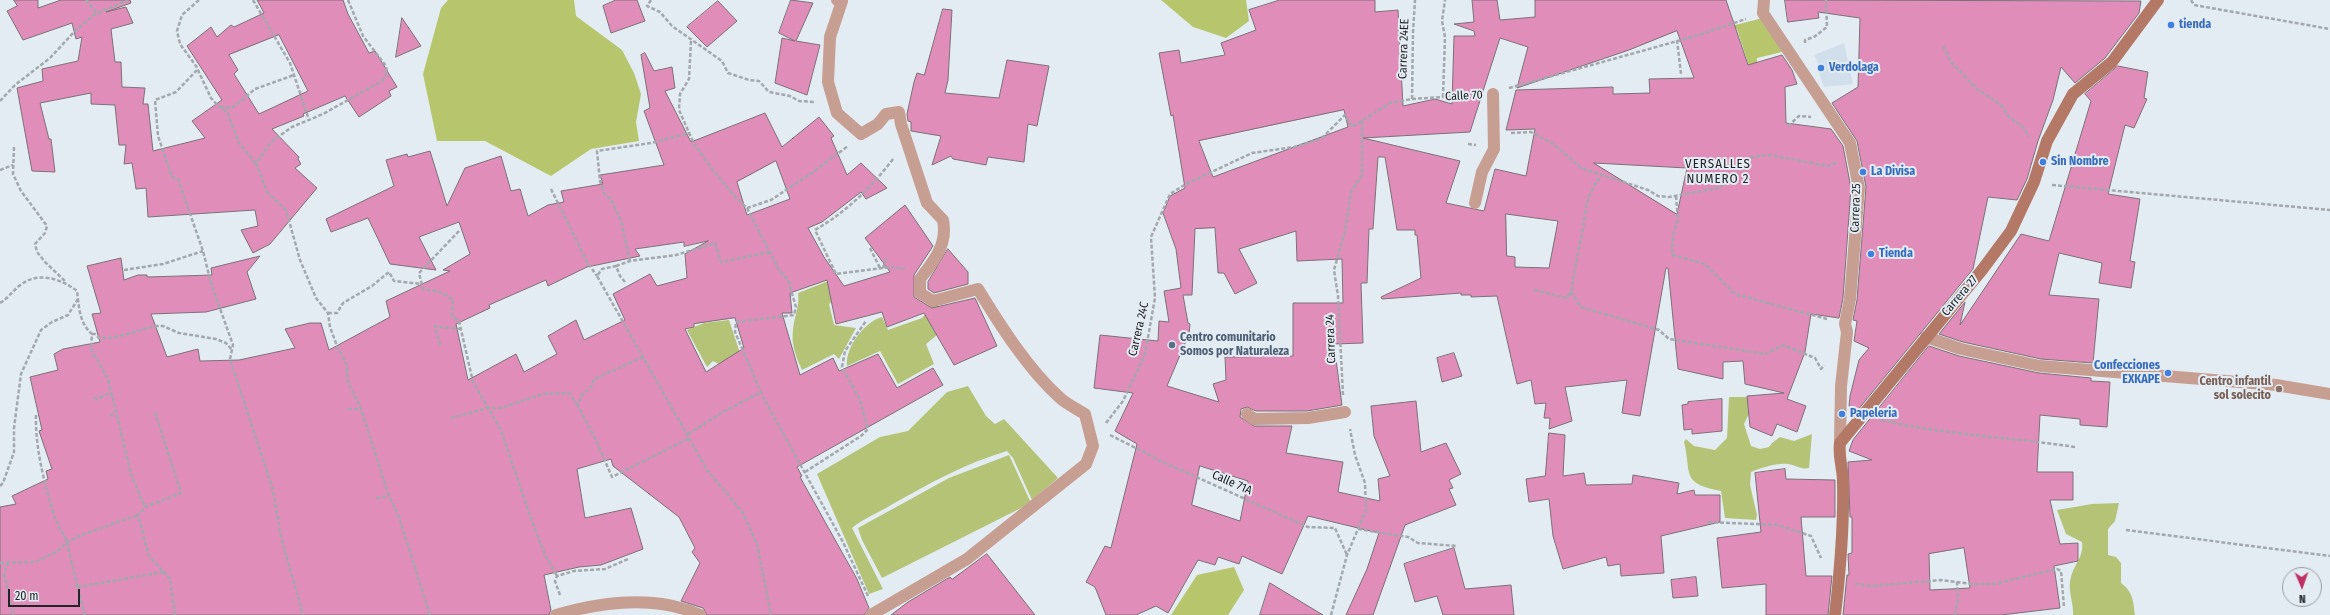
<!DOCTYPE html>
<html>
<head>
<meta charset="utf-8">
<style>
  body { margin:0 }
  #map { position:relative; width:2330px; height:615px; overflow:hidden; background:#e4ecf3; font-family:"Fira Sans Condensed",sans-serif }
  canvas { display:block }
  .north { position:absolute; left:2282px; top:567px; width:40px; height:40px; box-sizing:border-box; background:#e4ecf3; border:1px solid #969ca2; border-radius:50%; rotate:178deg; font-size:11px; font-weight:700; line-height:16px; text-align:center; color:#222528 }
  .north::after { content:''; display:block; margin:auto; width:14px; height:18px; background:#bd3164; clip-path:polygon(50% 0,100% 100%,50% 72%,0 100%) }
  .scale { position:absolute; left:8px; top:589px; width:72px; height:18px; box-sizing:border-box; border:2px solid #222528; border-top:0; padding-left:5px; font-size:12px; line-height:14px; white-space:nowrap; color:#222528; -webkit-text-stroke:3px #e4ecf3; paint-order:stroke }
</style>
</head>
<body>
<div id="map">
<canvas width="2330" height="615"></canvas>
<div class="north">N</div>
<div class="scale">20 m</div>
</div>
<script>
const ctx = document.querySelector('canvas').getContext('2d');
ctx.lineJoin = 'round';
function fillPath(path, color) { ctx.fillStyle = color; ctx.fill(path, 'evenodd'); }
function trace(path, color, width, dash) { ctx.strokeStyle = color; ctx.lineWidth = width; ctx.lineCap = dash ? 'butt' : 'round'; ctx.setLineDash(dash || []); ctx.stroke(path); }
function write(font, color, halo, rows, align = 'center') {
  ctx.font = font + ' "Fira Sans Condensed",sans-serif'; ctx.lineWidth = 4; ctx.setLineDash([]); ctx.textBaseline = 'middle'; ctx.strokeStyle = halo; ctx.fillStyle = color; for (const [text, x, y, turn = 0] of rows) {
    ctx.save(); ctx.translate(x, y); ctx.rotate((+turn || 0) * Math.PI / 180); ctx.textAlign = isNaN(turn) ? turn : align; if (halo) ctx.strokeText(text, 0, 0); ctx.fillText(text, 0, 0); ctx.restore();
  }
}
const built = new Path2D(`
  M1844,43L1853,84L1824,87L1817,67L1818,63L1814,55Z`);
const green = new Path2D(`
  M836,278L838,297L829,304L834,325L856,328L839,359L834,354L802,370C796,357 791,344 793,330C794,317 800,306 798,293Z
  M936,305L942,307V331L926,344L934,364L898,384L880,351L847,366C845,348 864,322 882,317L888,330L922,318L927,312L923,306Z
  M729,320L741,356L719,364L713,361L707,367L687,330L704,323Z
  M968,386L986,416L995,424L1004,419L1058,478L1032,500L1013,458L1007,451C966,463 928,484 891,505C878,513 864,518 852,528L883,589L869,594L817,474L880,437L908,431L947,392Z
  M1729,397H1757L1744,424L1751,446L1760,449L1769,447L1772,443L1780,437L1794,441L1812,434L1809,468C1801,470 1796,465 1788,464C1776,463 1761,468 1751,472L1750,485L1757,515L1756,520L1725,518L1721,491C1680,483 1692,474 1684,442L1686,439L1694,446L1715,450L1727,438Z
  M1009,455L1031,503L882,578L862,540L858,528L949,478Z
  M2119,503L2115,521L2108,529V555L2116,557L2121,563V583C2133,592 2133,600 2135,615H2073C2074,602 2067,591 2071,577C2074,564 2084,557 2082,542L2066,534L2057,510L2092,504Z`);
const forest = new Path2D(`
  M448,0H574L576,16L622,50L634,73L641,94L636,122L639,141L591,149L551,176L485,141H437L423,74L441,8Z
  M1161,0H1246L1249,21L1226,38L1193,27Z
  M1763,18L1782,52L1757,58V91L1737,29L1730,31L1727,27Z
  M1234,567L1244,590L1228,615H1171L1197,575Z`);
const building = new Path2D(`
  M14,0H38V8L61,0H130L131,3L106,12L126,7L133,23L111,29L115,62H121L122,87L145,88L143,104H148L153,151L205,138L192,121L222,100L187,46L211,27L217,37L231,25L234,27L264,13L257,0H343L348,14L369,53L375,51L397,87L389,91L391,96L359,117L345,96L303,114L304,116L272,129L299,157L298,159L301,164L295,168L317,188L270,244L253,253L241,230L258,226L255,210L148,217L146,188L136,189L132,163L124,164L126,145H119L115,105L91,104V93L40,103L49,139H51L55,172L32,171L17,88L43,81L42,69L78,61L82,37L76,39L72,23L23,40L7,11L17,6ZM279,35L308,91L259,114L234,74L238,70L229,55Z
  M616,0H637L645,21L611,33L603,6Z
  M791,0L813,3L796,41L820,45L807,95L775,83L782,38L795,41L779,33Z
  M1280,0H1375V12L1398,10L1403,106L1435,99L1452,104L1454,36H1475L1474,31L1454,24L1474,22L1472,0H1497L1500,20L1535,17V0H1726L1748,65L1782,55L1792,70L1797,84L1785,87L1786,123L1831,129L1843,146L1851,188L1843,298L1839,318L1811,314L1805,352L1787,399L1806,406L1797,432L1777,424L1772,436L1750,427L1747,396L1784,393L1745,384L1743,361L1723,362V379L1678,369L1668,268H1666L1640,416L1622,413L1627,380L1565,387L1572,421L1549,429L1550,418H1544L1546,403L1535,404L1531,380L1517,384L1497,296L1471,297V295H1461V293L1382,299L1381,297L1421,278L1417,235H1415V230H1397L1385,157H1378L1373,229H1369L1367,283H1361L1363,343L1334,344L1342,405L1307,411H1256L1247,407L1241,409L1240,417L1254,426H1292L1286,453L1343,462L1338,492L1380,501L1378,479L1390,476L1374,436L1371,406L1416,401L1421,452L1446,443L1461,474L1449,480L1453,488L1449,489L1456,505L1405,525L1373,615H1346L1367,569L1379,533L1308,516L1282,574L1242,556L1239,564L1218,557L1215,565L1198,560L1168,613L1156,606L1136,615H1106L1095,587L1086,582L1105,546L1111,548L1137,444L1115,431L1133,393L1094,388L1100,335L1158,341L1159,321L1169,322L1164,291L1181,288L1176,249L1163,213L1170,196L1185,188L1173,115L1171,116L1159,53L1179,50L1181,63L1225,55L1221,43L1256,30L1249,10ZM1677,31L1694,78L1649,79L1650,93L1613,94V87L1516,90L1506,130L1535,129L1526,176L1495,169L1484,211L1446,203L1460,161L1363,138L1470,132L1500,38L1528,47L1517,88L1629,50ZM1344,110L1348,127L1213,177L1199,141ZM1594,163L1687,168L1677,214ZM1506,214L1558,221L1549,268L1515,267V257L1507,256ZM1215,228L1218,273H1224L1235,294L1257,283L1239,249L1296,231L1297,261L1342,259L1343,303H1293V356L1225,357L1226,380L1213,384L1219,402L1167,386L1189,334L1190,324L1188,323L1183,295H1192L1195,229ZM1200,466L1248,481L1240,521L1192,505Z
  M1785,0L2141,1L2139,13L2105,58L2075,83L2061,67L2053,100L2038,141L2027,179L2017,200L1988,197L1973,269L1857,411L1849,406L1850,396L1859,360L1869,348L1854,341L1857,321L1853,320L1857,300L1866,187L1857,141L1832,103L1858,87L1860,18L1818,12L1819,18L1788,22Z
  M718,1L737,21L707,47L687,27Z
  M943,9L952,10L948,80L945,93L999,98L1007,60L1049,66L1037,126L1028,124L1024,162L988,157L986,165L953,159L951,156L932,165L941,136L911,131V122L908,121L907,114L914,82L917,73L924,75Z
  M402,18L421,46L396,57Z
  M645,53L654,71L672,67L675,88L665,91L691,142L765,113L782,147L819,117L834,136L831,138L847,175L861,163L887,188L866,199L861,192L822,222L808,228L824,257L844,286L890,272L865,238L905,205L933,246L914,275V297L932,308L975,298L997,346L954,365L924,313L887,327L882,312L836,324L827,280L790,293L792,313H782L800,375L833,358L839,371L878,354L897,388L933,368L943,385L797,467L802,476L800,477L857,579L869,608L864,615H707L703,608L681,601L700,563L692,552L695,548L679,517L613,466L611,459L577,469L585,518L631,508L643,549L601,565L579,567L544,575L551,610L549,615H0V507L16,504L12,496L48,479L46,471L52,469L39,431L42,430L30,377L58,370L54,354L63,349L100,342L92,314L101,313L87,266L121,258L124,280L138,275H147V277L212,275L211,268L260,256L247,272L256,299L206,312L151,314L167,357L198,349L200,361L239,360L295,348L285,329L310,323H321L329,350L390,317L386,301L450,271L443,270L470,254L459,222L419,237L436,270L390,264L368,218L331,232L326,219L394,186L386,160L407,154L408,157L430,151L447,206L465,168L501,156L511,191L520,189L528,216L548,205L564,202L561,191L603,184L600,175L664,165L644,111L650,108L641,55ZM776,161L790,199L747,215L737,182ZM708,241L685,254L687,278L657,286L650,274L613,294L625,320L584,340L576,320L548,336L557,354L524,372L516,354L468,380L456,324L490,308L489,305L546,280L548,286L587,267L640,256L635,249L684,242V246ZM735,318L744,348L706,372L685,329L694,327V324Z
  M2118,66L2148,72L2144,98L2147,99L2134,128L2125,125L2108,194L2140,199L2130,261L2135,262L2131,288L2099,283L2102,263L2059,253L2049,295L2099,299L2093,363L2041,359L1963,342L1939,334L1965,302L1960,325L2021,234L2049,241L2091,101L2085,94Z
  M948,249L968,272V284L934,293L928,289V282Z
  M1929,346L1959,356L2039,373L2091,378V381L2110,382L2107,427L2080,425V419L2040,415L2037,472H2073V500H2050L2060,544L2078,543V561L2054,566L2060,608L2001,615H1843L1847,575H1849L1848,554L1852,553V517H1850L1848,462L1872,460L1849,451L1853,440ZM1964,548L1970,588L1930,590L1929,554Z
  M1454,353L1462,376L1442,382L1437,358Z
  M1722,399V431L1692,434V429L1684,430L1682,405L1688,404V402Z
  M1549,433L1565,435L1563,476L1584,473L1586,485L1632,484L1633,475L1679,483L1677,494L1694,490L1695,495H1720V522L1661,536L1664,573L1621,576L1620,564L1608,566L1606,557L1563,569L1553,536L1549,499L1529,502L1526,479L1545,476Z
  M1785,469L1786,479L1835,480V517H1801L1806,576H1832L1828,615H1766V584L1722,588L1717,538L1761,532L1755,473Z
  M1454,548L1465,589L1511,585L1514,615H1443L1437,596L1415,602L1404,564Z
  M987,554L1035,615H891L908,602L950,577L952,579Z
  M1696,577L1698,596L1673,598L1671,580Z
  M1270,583L1323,615H1260Z`);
const path = new Path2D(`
  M86,0L97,13
  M199,0L182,15L177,31L180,44L196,66L211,98L218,106L227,112L240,145L256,163
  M253,0L290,63L309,120
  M348,0L363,36L386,66L387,73L382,81L323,114L292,127L271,142L256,163L267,192L286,210L300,260L316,298L328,313L330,327L337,346L347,365V378L351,389L360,406L388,493L399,517L430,615
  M651,0L647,6L660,12L672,26L722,61L728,73L749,80L759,81L769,92L790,96L799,101L815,102
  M2191,0L2194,5L2330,29
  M1677,40L1681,74
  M691,41L689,79L680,94L679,110L694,144L712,169L737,199L747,208L779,270L788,280L796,307L794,315L736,322L735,332L763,397L843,542L868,596
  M1805,43V40L1814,37L1827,27L1826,0
  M1943,46L1951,62L1977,89L2001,105L2009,117L2023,127L2029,137
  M197,70L176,92L155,100L158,136L172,177L178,179L203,251L211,283L233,345L230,359L273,490L281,537L303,615
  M1509,88L1692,37L1746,19
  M1443,97L1445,37L1442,21L1445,0
  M1412,99L1413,32L1415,0
  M0,101L15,85L50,58L75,31L94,15L128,0
  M220,107L232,108L255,89L294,75
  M1788,126L1799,116L1811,117
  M1511,133L1531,132L1555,145L1581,168L1648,190L1658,196L1669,197L1719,188L1735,175L1741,165L1751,157L1770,155L1827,166L1836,163
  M1468,144L1476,145
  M14,147L13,174L21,191L47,226L45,233L35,244L37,252L45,262L65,281
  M893,159C871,188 846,212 815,230L836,274L890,267L905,269
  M0,170L13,165
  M2052,185L2330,210
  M551,189L587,262L597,276
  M1676,196L1678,220L1673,235L1672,255L1705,264L1735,294L1827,319
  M747,208L771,200L813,172L848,146
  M459,231L419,273L423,289L440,292L453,299L452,316L459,321L473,382L501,430L529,513L545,555L557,576
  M870,248L880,268
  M630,261L621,221L611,199L605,195L600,181L597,151L651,143L690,133
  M616,266L630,261L676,255L715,243L721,262L770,252
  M883,268L887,257
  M124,270L163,264L203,251
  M625,282L620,276L616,266L602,269L597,276L707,470L743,513L757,544L771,615
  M1534,290L1567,298L1571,292C1574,272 1578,253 1582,233C1587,208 1584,198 1601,176
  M1571,292L1581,307L1659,330L1669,339L1765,354L1783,345L1815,358L1821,369L1824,365
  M0,303C8,298 12,292 19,286C37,271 60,278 77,291C79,306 79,323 92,334L91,349L108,379L131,474L145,507
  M328,313H337L343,303L372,286L389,272L394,281L422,284
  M92,334H95L99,338H112L155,326H163L179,333L216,339L226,343L232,350
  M440,345L435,326L460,329
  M643,357L594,379L592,386L582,395L578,406L595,438L612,477L690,438
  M1343,395L1338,296L1334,270L1345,231L1351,192L1362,175V121
  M94,398L98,399L111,392
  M348,409H360
  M155,412L181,493L145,507L138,515L149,556L170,579L175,615
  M36,415C35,449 45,486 55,518C58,527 65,535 67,543C73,567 78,591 85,615
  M110,416L117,412
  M451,418L488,408H501L543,394L569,393L578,406
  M1881,420C1945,435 2010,437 2075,447
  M1106,423L1123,401L1145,354L1155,298L1151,237L1170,194L1186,184L1252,153L1294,147L1317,140L1323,137L1345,115L1352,127L1390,103L1412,99L1475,95
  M688,434L723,412L761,392
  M1110,435L1165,463L1308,527L1335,528L1347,555
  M805,472L861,436L868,429L859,398L842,367L845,351L866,321
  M0,486L3,483L14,452V428L21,374L41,330L52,322L68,315L78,299
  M376,498L389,496
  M1708,522L1777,525L1811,536L1821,558
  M1358,529L1408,537L1418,543L1457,546
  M2126,530L2330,556
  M8,562L4,573L13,615
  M0,563L35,562L56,552L67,542L82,535L138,515
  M1855,584L1872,586L1941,580L1972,584H1994L2057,569L2061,571L2064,607
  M77,587L164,572
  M560,595L555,581L557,576L574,571L605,569L628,559
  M1331,615L1347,555L1366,510L1365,483L1355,455L1350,429
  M1955,615L1958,599L1957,582`);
const street = new Path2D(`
  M837,0L842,1L830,37L828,82L837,113L861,134L878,124L886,114L899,112L901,124L927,203L943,220C948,244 934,261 920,279V293L933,301L978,289C1000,325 1028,369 1059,397C1066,404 1077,409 1085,414L1093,446L1086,464L967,559L871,615
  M1764,0L1763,13L1850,143L1859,188L1850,299L1845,324L1847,332L1841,386L1840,443
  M1475,203L1482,172L1494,149L1493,94
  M1926,337L1961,349L2040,366L2276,385L2330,394
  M1247,414L1254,419L1308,418L1345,412
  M556,615C601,602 656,595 700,615`);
const secondary = new Path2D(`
  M1835,615C1840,572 1844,526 1843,482C1843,468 1838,457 1840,443L1982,270L2011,231L2034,182L2047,141L2073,94L2112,62L2158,0`);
const markers = [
  [2171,25,4,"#3f7fe0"],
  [1821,68,4,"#3f7fe0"],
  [2043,162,4,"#3f7fe0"],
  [1863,172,4,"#3f7fe0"],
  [1871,254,4,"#3f7fe0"],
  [1172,345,4,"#5c6f8a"],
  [2168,373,4,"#3f7fe0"],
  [2279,389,4,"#8d6e63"],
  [1842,414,4,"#3f7fe0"]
];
const shopNames = [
  ["tienda",2179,25],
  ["Verdolaga",1829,68],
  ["Sin Nombre",2051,162],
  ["La Divisa",1871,172],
  ["Tienda",1879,254],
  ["Confecciones",2160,366,"right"],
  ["EXKAPE",2160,380,"right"],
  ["Papeleria",1850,414]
];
const streetNames = [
  ["Carrera 24EE",1404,49,-88],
  ["Calle 70",1464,96,-3],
  ["Carrera 25",1856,208,-88],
  ["Carrera 27",1960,296,-50],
  ["Carrera 24C",1139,329,-77],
  ["Carrera 24",1331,339,-92],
  ["Calle 71A",1232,483,24]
];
const serviceNames = [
  ["Centro comunitario",1180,338],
  ["Somos por Naturaleza",1180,352]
];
const educationNames = [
  ["Centro infantil",2271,382],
  ["sol solecito",2271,396]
];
const neighbourhoodNames = [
  ["VERSALLES",1718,164],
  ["NUMERO 2",1718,179]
];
fillPath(built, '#d0dfeb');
fillPath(green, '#b5c376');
fillPath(forest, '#b7c66d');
fillPath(building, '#e18dba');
trace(building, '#7a7176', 1);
trace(path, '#a2a8ae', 2.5, [4, 2]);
trace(street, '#c79f92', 12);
trace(secondary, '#b37966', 12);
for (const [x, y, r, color] of markers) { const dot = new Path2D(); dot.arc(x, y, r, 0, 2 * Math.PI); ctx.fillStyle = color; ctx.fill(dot); trace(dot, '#e4ecf3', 1.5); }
write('bold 12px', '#366cbe', '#e4ecf3', shopNames, 'left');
write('12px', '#222528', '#e4ecf3', streetNames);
write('bold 12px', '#4e5e75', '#e4ecf3', serviceNames, 'left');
write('bold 12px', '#785e54', '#e4ecf3', educationNames, 'right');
ctx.letterSpacing = '1px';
write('13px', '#222528', '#e4ecf3', neighbourhoodNames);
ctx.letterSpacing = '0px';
</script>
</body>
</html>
